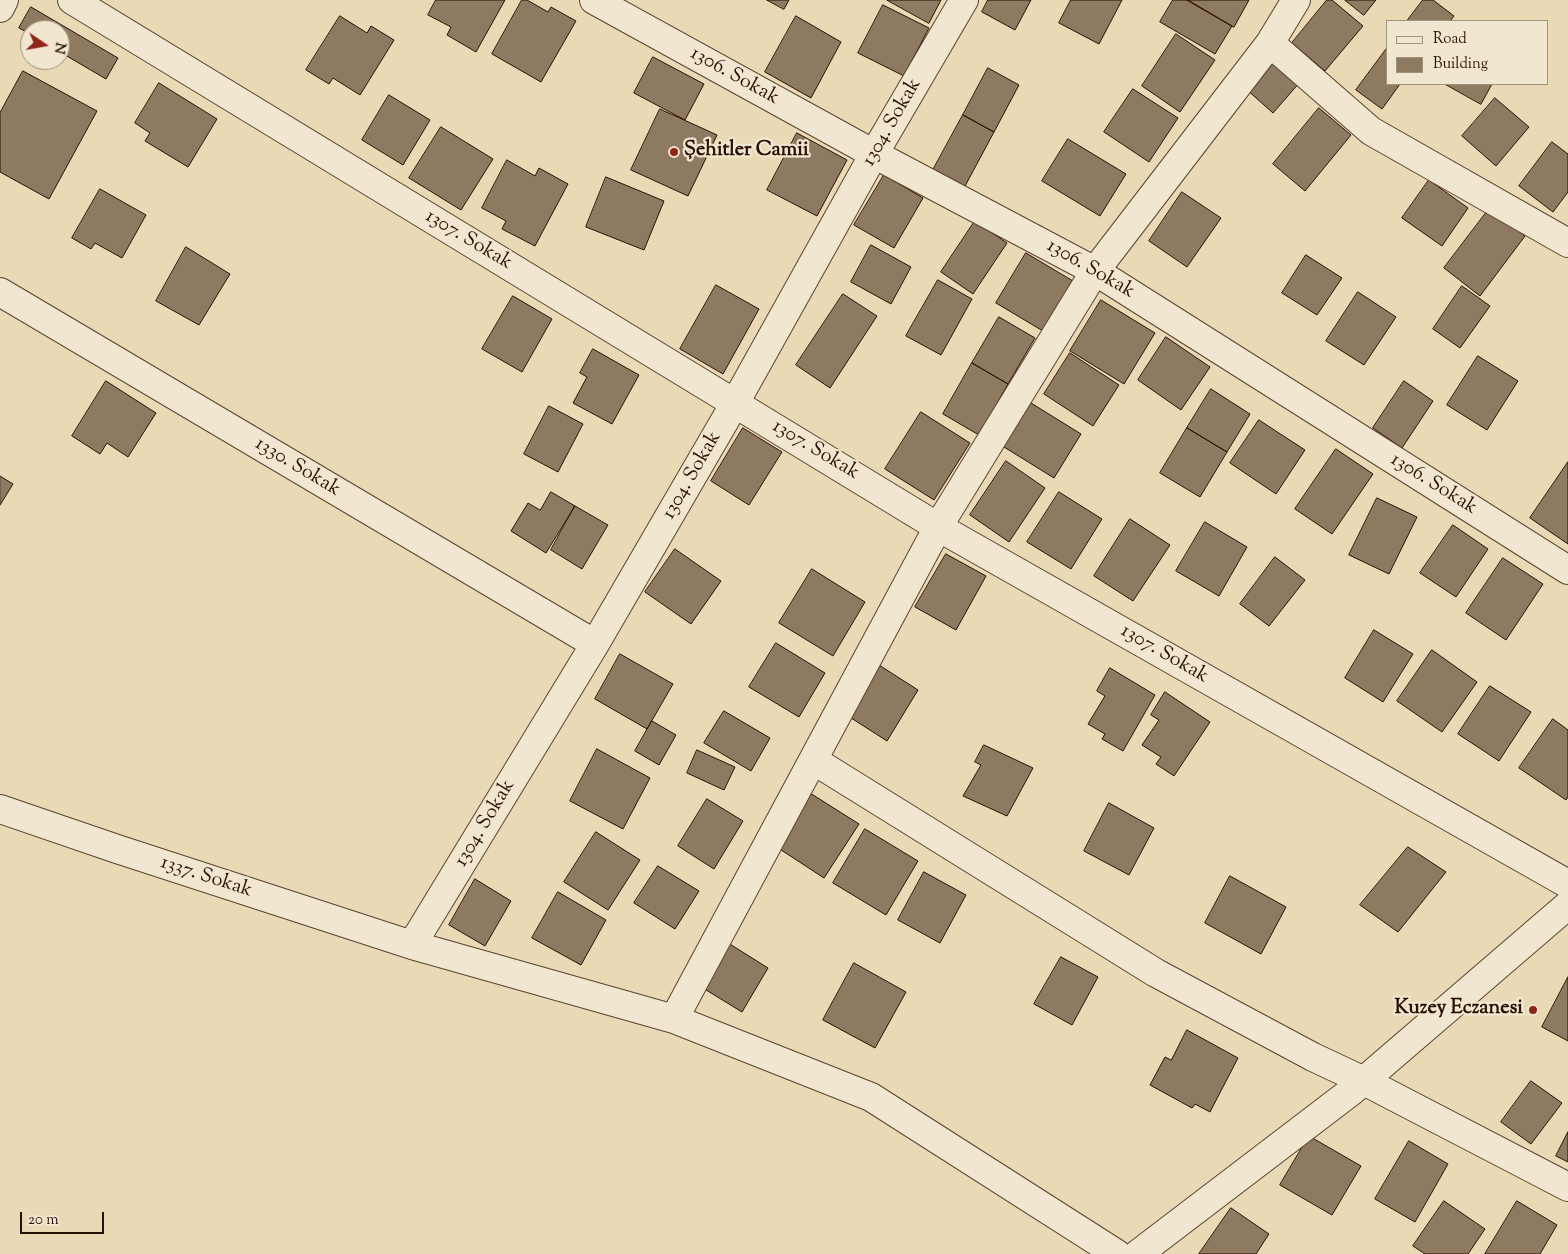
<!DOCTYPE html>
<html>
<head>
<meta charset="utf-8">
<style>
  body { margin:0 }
  #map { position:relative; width:1568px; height:1254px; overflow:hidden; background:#e9d9b5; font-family:"Sorts Mill Goudy",serif }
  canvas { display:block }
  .legend { position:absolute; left:1386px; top:20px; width:162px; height:65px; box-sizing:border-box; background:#f1e6cf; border:1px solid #a2917e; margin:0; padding:6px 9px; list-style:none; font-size:15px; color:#2b1105 }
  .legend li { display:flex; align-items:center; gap:10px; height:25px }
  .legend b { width:25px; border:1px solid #a2917e }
  .north { position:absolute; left:20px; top:20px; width:50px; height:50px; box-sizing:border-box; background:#f1e6cf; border:1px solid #a2917e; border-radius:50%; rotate:102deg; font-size:14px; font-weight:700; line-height:20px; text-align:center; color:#2b1105 }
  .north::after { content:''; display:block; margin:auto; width:18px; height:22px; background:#8f2418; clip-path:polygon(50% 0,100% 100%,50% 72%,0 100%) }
  .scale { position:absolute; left:20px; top:1212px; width:84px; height:22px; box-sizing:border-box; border:2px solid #2b1105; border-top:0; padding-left:6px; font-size:15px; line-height:18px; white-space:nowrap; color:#2b1105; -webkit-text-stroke:4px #f1e6cf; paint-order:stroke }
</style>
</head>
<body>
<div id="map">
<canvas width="1568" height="1254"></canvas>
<ul class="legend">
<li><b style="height:6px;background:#f1e6cf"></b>Road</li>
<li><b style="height:14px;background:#8e7961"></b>Building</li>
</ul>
<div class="north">N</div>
<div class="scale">20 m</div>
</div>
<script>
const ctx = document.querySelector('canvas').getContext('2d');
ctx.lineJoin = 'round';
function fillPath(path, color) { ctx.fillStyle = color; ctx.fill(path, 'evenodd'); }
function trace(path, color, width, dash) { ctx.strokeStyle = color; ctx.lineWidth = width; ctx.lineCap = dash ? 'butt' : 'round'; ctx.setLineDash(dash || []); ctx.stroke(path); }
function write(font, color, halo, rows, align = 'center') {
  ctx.font = font + ' "Sorts Mill Goudy",serif'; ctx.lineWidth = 4.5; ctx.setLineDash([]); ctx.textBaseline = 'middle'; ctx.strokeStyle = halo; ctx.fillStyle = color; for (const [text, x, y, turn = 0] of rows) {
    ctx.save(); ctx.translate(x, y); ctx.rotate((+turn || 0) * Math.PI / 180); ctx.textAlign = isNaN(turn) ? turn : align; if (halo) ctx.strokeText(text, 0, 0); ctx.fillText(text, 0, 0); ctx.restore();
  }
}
const building = new Path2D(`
  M436,0H505L476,52L447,35L451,27L428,15Z
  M522,0H527L548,12L551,7L576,21L541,82L492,54Z
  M767,0H789L784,9Z
  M887,0H941L929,23Z
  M988,0H1031L1015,30L982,12Z
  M1071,0H1122L1099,44L1059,23Z
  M1173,0H1188L1232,26L1215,54L1160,22Z
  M1187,0H1249L1234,27Z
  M1327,0H1332L1363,26L1325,71L1292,43Z
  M1345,0H1376L1364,15Z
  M1423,0H1433L1454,16L1450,21H1407Z
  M883,5L929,28L904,76L858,53Z
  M31,7L118,58L106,79L60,52V30H30V34L19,28Z
  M340,16L367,33L371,26L394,40L360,95L333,78L329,84L306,70Z
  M796,16L841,42L811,98L765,72Z
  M1176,34L1215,60L1180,112L1142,86Z
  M1387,48V84H1400L1382,109L1356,90Z
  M653,57L704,84L685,120L634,93Z
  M1272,58L1300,82L1273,113L1246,89Z
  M988,68L1019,85L994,132L963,115Z
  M23,71L97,111L49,199L0,172V113Z
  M159,83L217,119L188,167L145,141L150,133L135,123Z
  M1445,84H1492L1481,104Z
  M1133,89L1178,118L1149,162L1104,132Z
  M389,95L430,120L403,165L362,140Z
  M1495,98L1529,127L1496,166L1462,136Z
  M1319,108L1351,135L1305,191L1273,164Z
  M660,109L717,135L688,196L631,170Z
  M963,115L994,132L964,188L933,170Z
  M441,127L493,159L461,210L409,178Z
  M797,133L847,160L817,216L767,190Z
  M1068,139L1126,174L1100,216L1042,181Z
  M1552,142L1568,154V192L1553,212L1519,186Z
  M507,160L535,176L539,168L568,184L535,246L502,229L506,221L482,208Z
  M884,175L923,198L894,248L854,225Z
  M606,177L664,201L644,250L586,227Z
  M1429,180L1468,208L1442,246L1402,218Z
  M100,189L146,215L122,258L95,243L91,249L72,238Z
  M1182,192L1221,218L1187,267L1149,241Z
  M1489,209L1525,236L1480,296L1444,268Z
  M975,221L1007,243L973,294L941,272Z
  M871,245L911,267L891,304L851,282Z
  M186,247L230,274L199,325L156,301Z
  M1026,253L1073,281L1043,331L996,303Z
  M1306,255L1342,278L1317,315L1282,293Z
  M938,280L972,299L941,355L906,336Z
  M716,285L759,309L723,374L680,349Z
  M1462,286L1490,306L1460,348L1433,329Z
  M1358,292L1396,317L1364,365L1326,341Z
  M843,294L877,316L830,388L796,365Z
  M513,296L552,319L522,372L482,349Z
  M1101,300L1155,333L1124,384L1070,351Z
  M999,317L1035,338L1008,384L972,363Z
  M1166,337L1210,367L1181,410L1138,380Z
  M593,349L639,375L612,424L573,403L587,377L580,373Z
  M1070,353L1119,385L1093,426L1044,394Z
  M1478,356L1518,381L1487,430L1447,405Z
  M972,363L1008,384L979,435L943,414Z
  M106,381L156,413L128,457L107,443L100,454L72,436Z
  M1404,381L1433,401L1402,448L1373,428Z
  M1211,389L1250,414L1227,452L1187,428Z
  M1031,403L1081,434L1054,478L1004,447Z
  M549,406L583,424L558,472L524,454Z
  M921,412L970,443L934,500L885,469Z
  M1259,420L1305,450L1276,494L1230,463Z
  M743,428L782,452L749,505L711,481Z
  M1187,428L1227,452L1200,497L1160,473Z
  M1336,449L1373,474L1332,534L1295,509Z
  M1006,461L1045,488L1009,542L970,515Z
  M1568,462V544L1530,518Z
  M0,476L13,484L0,505Z
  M551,492L575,506L546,553L511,531L528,503L540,510Z
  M1059,492L1102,519L1071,569L1027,542Z
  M1377,498L1417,517L1389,574L1349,555Z
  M575,506L608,525L582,569L551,550Z
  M1130,519L1170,545L1133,601L1094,576Z
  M1205,522L1247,547L1219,596L1176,571Z
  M1453,525L1488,549L1456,597L1420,573Z
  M675,549L721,581L691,624L645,592Z
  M946,554L986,576L956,630L915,607Z
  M1275,557L1305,580L1269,626L1240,604Z
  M1503,558L1543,584L1506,640L1466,613Z
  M812,569L865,602L833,656L779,623Z
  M1374,630L1413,654L1383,702L1345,678Z
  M776,643L825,673L799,717L749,687Z
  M1432,650L1477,682L1442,732L1397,701Z
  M620,654L673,684L647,729L595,699Z
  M879,665L918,690L887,741L848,716Z
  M1110,668L1155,695L1123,751L1102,739L1105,734L1088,724L1105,696L1097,691Z
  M1490,686L1531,712L1499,761L1458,734Z
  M1165,692L1210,722L1174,776L1156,764L1161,757L1142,745L1159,720L1151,715Z
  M724,711L770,738L751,771L704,743Z
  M1553,719L1568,730V797L1566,800L1519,768Z
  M652,721L676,735L659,765L635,751Z
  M984,745L1033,768L1007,816L963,796L981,765L975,762Z
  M597,749L650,778L623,829L570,801Z
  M697,750L735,767L724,790L687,773Z
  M810,793L859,824L824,878L775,846Z
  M707,799L743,821L714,869L678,846Z
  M1109,803L1154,828L1129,875L1084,851Z
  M865,829L918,861L886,915L833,883Z
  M596,832L640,860L608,910L564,882Z
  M1408,847L1446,872L1398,932L1360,905Z
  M658,866L699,891L675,929L634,903Z
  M924,872L966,895L940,943L898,920Z
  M1230,876L1286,907L1261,954L1205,923Z
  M475,879L511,901L485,946L449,925Z
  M558,892L606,920L581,965L532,938Z
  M725,941L768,968L742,1012L698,985Z
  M1061,957L1098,977L1072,1025L1034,1004Z
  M854,963L906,992L875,1048L823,1020Z
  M1568,977V1041L1542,1027Z
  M1187,1030L1238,1058L1210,1112L1195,1104L1192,1108L1150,1085L1165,1057L1171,1060Z
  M1531,1081L1562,1103L1531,1144L1501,1122Z
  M1568,1132V1162L1556,1156Z
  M1309,1136L1361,1166L1332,1215L1280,1185Z
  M1409,1141L1448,1164L1415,1222L1375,1199Z
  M1444,1201L1485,1229L1468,1254H1425L1413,1246Z
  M1517,1201L1557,1225L1540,1254H1485Z
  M1231,1208L1269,1234L1256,1254H1199Z`);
const minor = new Path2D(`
  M72,0L938,527L1568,884
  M594,0L874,154L1095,271L1568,570
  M0,8L4,0
  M1270,43L1371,131L1568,243
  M0,292L595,644
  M813,760L1156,973L1313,1057L1364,1081L1568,1187
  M0,809L117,849L412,945L674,1019L871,1097L1117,1254
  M412,945L595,644L735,403L874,154L964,0
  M674,1019L938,527L1095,271L1270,43L1296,0
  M1138,1254L1353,1090L1568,905`);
const markers = [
  [674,152,5,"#8f2418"],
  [1533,1010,5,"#8f2418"]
];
const streetNames = [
  ["1306. Sokak",734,77,29],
  ["1304. Sokak",893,123,-60],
  ["1307. Sokak",468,241,31],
  ["1306. Sokak",1090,270,30],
  ["1307. Sokak",815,451,31],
  ["1330. Sokak",297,468,31],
  ["1304. Sokak",693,476,-60],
  ["1306. Sokak",1433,485,32],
  ["1307. Sokak",1164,655,30],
  ["1304. Sokak",486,824,-59],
  ["1337. Sokak",206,878,18]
];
const poiNames = [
  ["Şehitler Camii",684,152],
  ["Kuzey Eczanesi",1523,1010,"right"]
];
fillPath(building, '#8e7961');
trace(building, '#2b1105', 1);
trace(minor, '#5a4331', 30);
trace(minor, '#f1e6cf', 28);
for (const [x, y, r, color] of markers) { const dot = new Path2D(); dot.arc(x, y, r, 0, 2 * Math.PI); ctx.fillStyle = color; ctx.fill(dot); trace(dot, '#f1e6cf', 2); }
write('20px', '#2b1105', '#f1e6cf', streetNames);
write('bold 20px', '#2b1105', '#f1e6cf', poiNames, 'left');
</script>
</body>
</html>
